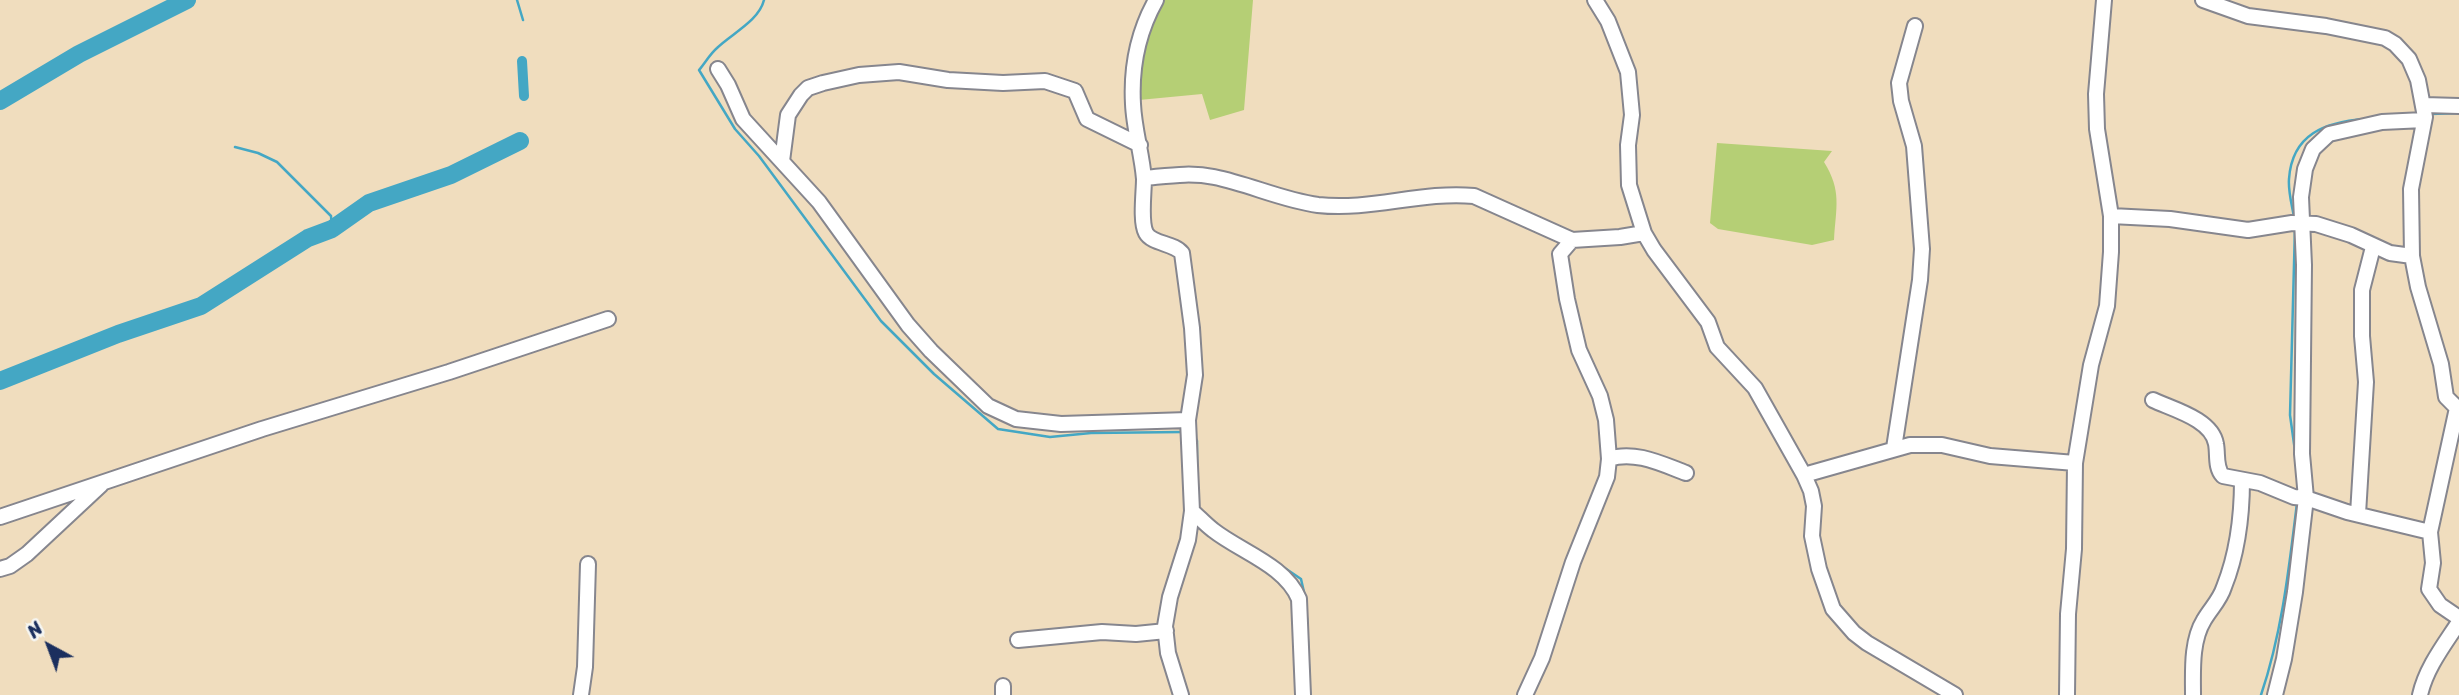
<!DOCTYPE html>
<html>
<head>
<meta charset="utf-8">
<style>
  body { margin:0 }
  #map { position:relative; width:2459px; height:695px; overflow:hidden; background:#f0ddbe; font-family:Sriracha,sans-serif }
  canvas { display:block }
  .north { position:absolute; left:14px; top:611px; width:70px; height:70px; -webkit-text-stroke:5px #f6f6f2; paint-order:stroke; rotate:319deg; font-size:19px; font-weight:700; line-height:28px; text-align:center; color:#1b2f5e }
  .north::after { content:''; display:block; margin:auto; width:24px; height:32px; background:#1b2f5e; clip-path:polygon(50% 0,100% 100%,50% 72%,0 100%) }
</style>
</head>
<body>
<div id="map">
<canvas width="2459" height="695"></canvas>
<div class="north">N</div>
</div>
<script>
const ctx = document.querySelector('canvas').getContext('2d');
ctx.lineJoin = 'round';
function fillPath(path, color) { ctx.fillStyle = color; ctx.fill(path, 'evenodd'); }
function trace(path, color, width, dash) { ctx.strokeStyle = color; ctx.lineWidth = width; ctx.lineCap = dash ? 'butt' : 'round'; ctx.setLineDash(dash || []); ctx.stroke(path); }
const green = new Path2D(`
  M1159,0H1253L1244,110L1210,120L1202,94L1139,100L1137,68Z
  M1717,143L1832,151L1824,162C1842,191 1836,207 1834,240L1812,245L1718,229L1710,223Z`);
const stream = new Path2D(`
  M517,0L523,20
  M764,0C759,21 731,34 717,48C710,54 705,63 699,70L735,129L759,156L881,321L934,374L998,429L1050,437L1091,433L1183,432
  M2431,114L2459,113
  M235,147L258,153L277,162L331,216L332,229
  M2294,217C2292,205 2288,192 2289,179C2292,134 2325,122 2365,119
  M2295,227L2290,415L2295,451
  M1194,436L1197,441V475
  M1276,562L1301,579L1306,601
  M1307,618L1310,695
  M2261,695C2282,633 2289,568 2297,503`);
const canal = new Path2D(`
  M522,61L524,96`);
const river = new Path2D(`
  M0,101L79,54L187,0
  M0,381L118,334L201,306L308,238L332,229L369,203L451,175L520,141`);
const minor = new Path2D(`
  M1156,0C1138,32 1131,68 1133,104C1134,129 1142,154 1144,179C1144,192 1140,222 1146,233C1152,244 1174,243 1182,253L1192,328L1195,375L1188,420L1192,511C1199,517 1205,524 1213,530C1241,552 1285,565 1299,599L1303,695
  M1595,0L1608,21L1628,72L1632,115L1628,145L1629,185L1644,233
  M2203,0L2248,16L2326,26L2385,38L2395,44L2409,59L2418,80L2425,117L2411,189L2412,256L2418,287L2441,364L2446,397L2457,408L2430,532
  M718,69L728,85L743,119L819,202L908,325L931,351L988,406L1016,419L1061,424L1188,420
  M2424,105L2459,106
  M782,161L788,115L801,95L808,88L823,83L859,75L899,72L948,80L1003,83L1045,81L1075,91L1087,119L1140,145
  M1144,178C1167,176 1190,172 1214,177C1249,184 1282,200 1318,205C1371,211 1421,191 1474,196L1572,240
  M2111,216L2170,219L2248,230L2292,223L2316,224L2351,235L2390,253L2412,256
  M2153,400C2172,409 2212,419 2216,444C2218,454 2215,468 2223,476L2260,483L2294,497L2306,498L2347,512L2430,532L2433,563L2429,589L2440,605L2459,618
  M1894,448L1920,280L1922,249L1914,146L1901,101L1899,83L1915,26
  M1609,459C1634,450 1662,464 1686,473
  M1804,475L1910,445H1942L1990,456L2075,463
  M2358,514L2366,382L2362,336V290L2373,247
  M0,517L262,429L449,372L608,319
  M0,569L10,566L27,554L101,485
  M1018,640L1102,632L1136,634L1166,631
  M1003,686V695
  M581,695L585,667L588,564
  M1181,695L1168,653L1165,626L1170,597L1188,540L1192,511
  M1525,695L1542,658L1573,562L1607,477L1609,459L1606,420L1600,396L1579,350L1567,299L1560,254L1572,240L1620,237L1644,233L1654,250L1708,322L1717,347L1755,388L1804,475L1811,491L1814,506L1812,536L1819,569L1833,609L1854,633L1867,643L1955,695
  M2067,695L2068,614L2074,549L2075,463L2091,365L2107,306L2111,252V216L2097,129L2096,94L2104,0
  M2193,695C2193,671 2191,641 2204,620C2211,608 2220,600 2224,587C2238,552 2242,517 2242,480
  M2275,695L2284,659L2295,592L2306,498L2302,454L2304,265L2301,197L2305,169L2313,149L2329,134L2382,122L2424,120
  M2420,695C2426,668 2444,645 2459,622`);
fillPath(green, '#b5cf75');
trace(stream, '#44a7c4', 2.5);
trace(canal, '#44a7c4', 10);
trace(river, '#44a7c4', 18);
trace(minor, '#86868e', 18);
trace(minor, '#fff', 14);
</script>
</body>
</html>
